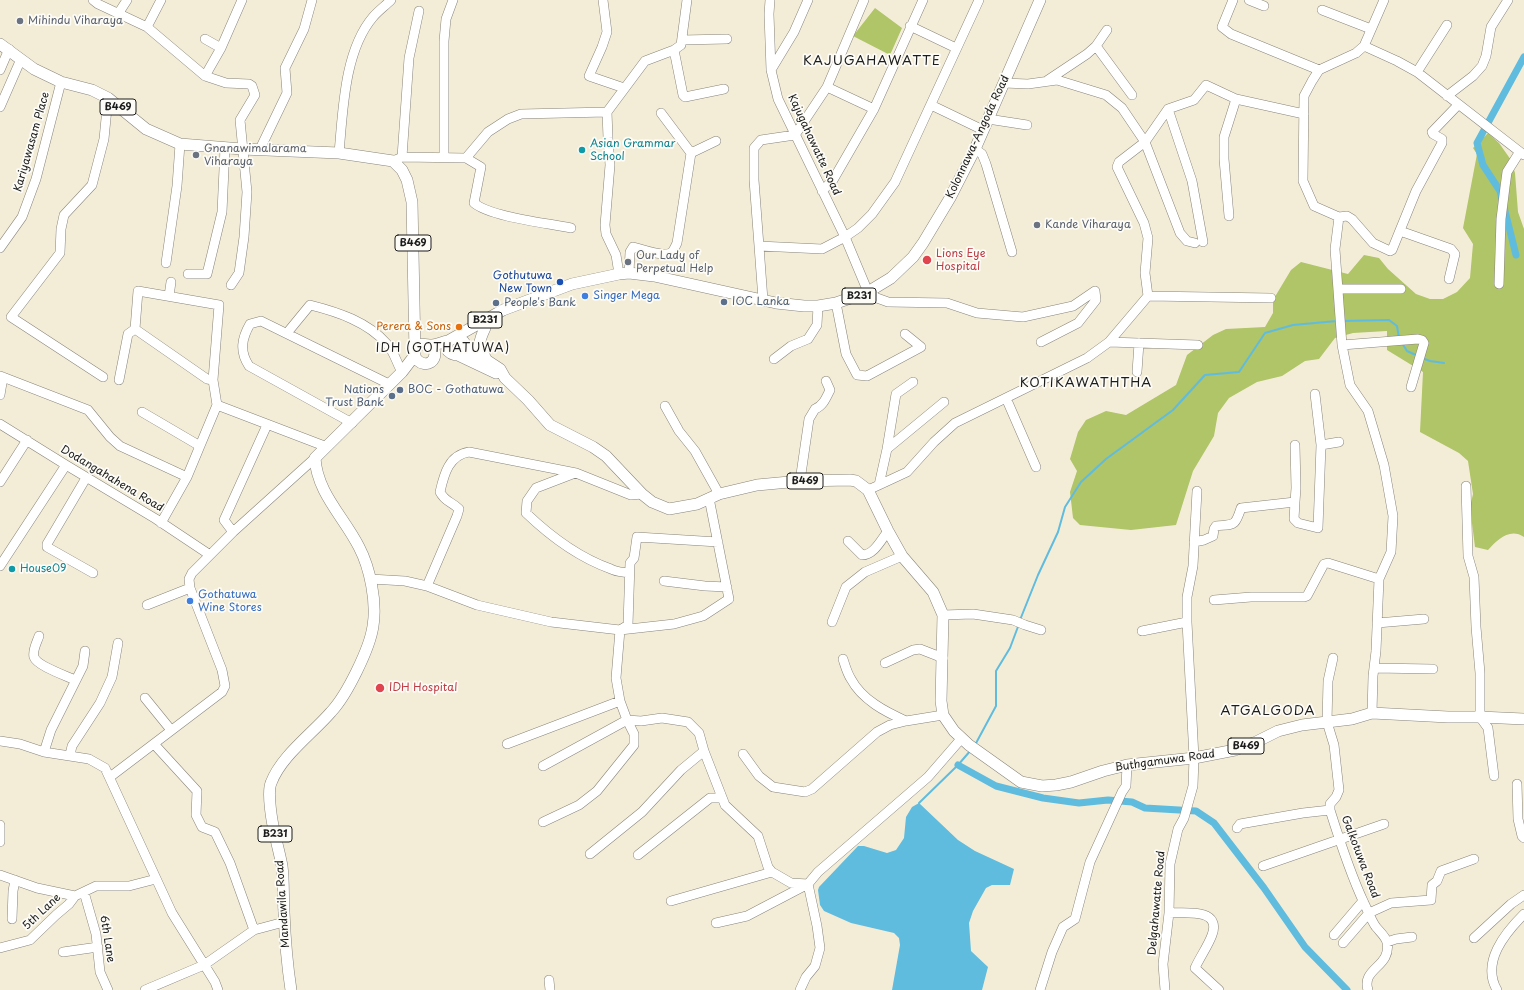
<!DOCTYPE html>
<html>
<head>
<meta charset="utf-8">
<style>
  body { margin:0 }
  canvas { display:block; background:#f3edd8 }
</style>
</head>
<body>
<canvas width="1524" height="990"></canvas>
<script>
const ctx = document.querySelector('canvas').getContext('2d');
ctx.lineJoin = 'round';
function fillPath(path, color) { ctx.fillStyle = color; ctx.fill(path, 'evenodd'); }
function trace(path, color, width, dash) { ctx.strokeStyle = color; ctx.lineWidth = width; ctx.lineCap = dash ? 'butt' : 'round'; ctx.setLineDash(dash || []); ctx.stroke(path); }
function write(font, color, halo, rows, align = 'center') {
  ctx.font = font + ' "Playpen Sans",sans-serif'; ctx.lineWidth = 3.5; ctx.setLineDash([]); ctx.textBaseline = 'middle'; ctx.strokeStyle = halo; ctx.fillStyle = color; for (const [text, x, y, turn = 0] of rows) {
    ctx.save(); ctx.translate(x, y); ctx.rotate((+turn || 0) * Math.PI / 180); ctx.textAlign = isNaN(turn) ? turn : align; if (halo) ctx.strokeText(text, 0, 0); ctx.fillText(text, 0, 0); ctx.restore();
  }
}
const green = new Path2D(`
  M875,8L902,28L890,55L853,36Z
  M1488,133L1499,143L1511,160L1515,173L1518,212L1524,229V537C1510,527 1497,540 1488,550L1475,547L1470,507L1473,494L1468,461L1459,453L1420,432L1423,372L1387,350V331L1353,333L1335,338L1319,359L1305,361L1282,376L1257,382L1229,398L1218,413L1214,436L1193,471L1176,525L1131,530L1080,525L1073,518L1070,492L1077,471L1070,459L1078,432L1086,420L1106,411L1126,415L1176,385L1187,355L1213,335L1226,329L1265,327L1273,313V300L1291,270L1301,262L1348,274L1364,255L1379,258L1388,269L1416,294L1430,299H1443L1457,292L1470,278L1473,244L1463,228L1477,154L1473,148Z`);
const water = new Path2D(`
  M919,803L958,840L975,851L1014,869L1010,885H992L986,888L973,911L969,923L971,951L988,967L982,990H892L900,945L899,938L894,933L851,923L824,911L820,905L818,890L819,887L858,846H864L887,853L896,850L904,838L906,817L912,807Z`);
const stream = new Path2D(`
  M1343,321L1389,320L1397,326L1399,338
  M1402,343L1407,351L1418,356
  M1422,358L1430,361L1444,363
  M1020,620L1038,575L1058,532L1065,507L1081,482L1106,459L1173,410L1205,375L1239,372L1265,333L1293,325L1337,321
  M975,745L996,706V671L1010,648L1019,624
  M919,803L958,765L971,750`);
const canal = new Path2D(`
  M1516,255L1500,191L1483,165L1477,143L1524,57
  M958,765L996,786L1043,798L1079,803L1108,800L1132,802L1145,808L1196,811L1214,823L1264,888L1305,947L1347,990`);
const minor = new Path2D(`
  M93,0L98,4L147,27L205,76L226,83L249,84L252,86L255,95L240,120L247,192L244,237L239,273L231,285
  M603,0L607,32L602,47L589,76L624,88
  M770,0L769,14L771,70L778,99L845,237L868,292L877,298L888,302L947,303L977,313L1023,317L1073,306L1095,291L1096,300L1078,323L1041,342
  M864,0L827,87L795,135L761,140L754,148V180L759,246L822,249L845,237L858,228L872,214L895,182L979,0
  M1233,0L1222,27L1231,34L1319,70
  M1249,0L1264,6
  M1322,10L1371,29
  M118,14L127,0
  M910,26L956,48
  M147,27L161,0
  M205,39L221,48
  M682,40L727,39
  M1096,46L1132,95
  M1364,46L1397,61L1417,72L1524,155
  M674,50L683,95L685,97L724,89
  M0,70L9,49
  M771,70L794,32L808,0
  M1417,72L1447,25
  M205,76L221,48L242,0
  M1048,80L1087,54L1096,46L1107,30
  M1004,83L1028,84L1057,80L1106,95L1122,108L1145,142L1180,233L1187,241L1195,243
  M827,87L874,109
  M1447,96L1473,76L1482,66L1486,56L1491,27L1508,0
  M931,105L983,130
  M0,107L21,59
  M1168,109L1192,181L1203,242
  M607,112L608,138L610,165L605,225L606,234L616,255L619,274
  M661,113L691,153L716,141
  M988,119L1027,125
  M260,149L287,93L285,68L304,29L312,0
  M975,149L982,154L986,164L1012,252
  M339,153C343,111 344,51 373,17C378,11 385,6 391,0
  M402,157L409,58L419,11
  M444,157V41L446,19L453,0
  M466,158L481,167L474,203C491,217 547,223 571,228
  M393,161L402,157L466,158L488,132L508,119L521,114L607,112L645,61L674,50L681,45L687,0
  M822,191L833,180L874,109L923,0
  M1229,216L1224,159V137L1236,99
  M1339,217L1347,216L1352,219L1373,243L1390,251L1392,250L1416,191L1442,143V139L1433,134L1432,132L1458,105
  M1400,231L1451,249L1455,254L1449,279
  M759,246L763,300
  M0,248L22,217L36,179L61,82
  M166,263L177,186L180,144
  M629,273L630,252L633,247C641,249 665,258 672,252C674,250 676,245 677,243L691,153
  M188,274H207L222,212L225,147
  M1499,284L1501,219L1505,187L1507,172L1519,153
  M1338,289H1401
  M169,296L171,282
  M1148,296L1271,298
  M836,303L846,354L857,375L867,376L921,347L905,334
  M287,333L310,305C338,312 368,322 387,344C394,351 397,364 402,372
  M1109,342L1198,345
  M1342,345L1418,339L1422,340L1424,343L1411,387
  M774,359L791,346L808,339L817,325L818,306
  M1137,372L1139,343
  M0,376L88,410L110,437L120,446L187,477
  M103,377L11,317L60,253L61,229L64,215L92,185L104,139L108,98
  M119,380L128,334L135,329
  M0,395L3,377
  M1006,398L1036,467
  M217,405L327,447
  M665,406L679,431L695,451L719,494
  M142,412L200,446
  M352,423L249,366C239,351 242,338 250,324L261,321L389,384
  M0,424L66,465L156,519L210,555
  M1321,445L1339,442
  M887,449L896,394L913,382
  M575,473L536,488L527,501L526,513C550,536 580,558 611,569C616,572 623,572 629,573
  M86,478L47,544V547L93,573
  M800,481L809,419L815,409C823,406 826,398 830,390L826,381
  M0,482L27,440
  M879,485L907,472L934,442L955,423L1087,358L1109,342L1148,296L1145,273L1148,238L1144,223L1117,167L1119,162L1145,142L1168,109L1194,100L1206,85L1236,99L1304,114
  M1466,486L1468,556L1474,577L1476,627L1480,673V717L1488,728L1494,776
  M868,490L879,485L887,449L944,402
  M1295,502L1296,488L1295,445
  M161,523L187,477L217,405L213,380L219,305L138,291L135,329L207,379L213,380
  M233,532L224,520L267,425
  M848,541L862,555C874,555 881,540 888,531
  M718,542L637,537L634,558L630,563L628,625L620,630L616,678L620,701L627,720L641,721L662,718L688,722L699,733L704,751L725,805L758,836L768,867L772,872L791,883L808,884
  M1194,542L1204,540L1213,536L1214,529L1216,526C1234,524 1235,527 1241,508L1295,502L1294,519L1298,523L1318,528L1321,445L1315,394
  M0,566L66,465
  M370,579L405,581L427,586L477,605L551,622L620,630L674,624L703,616L729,599L709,498
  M664,581L705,586L727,587
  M427,586L457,516L459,509C451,501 445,502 440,492C444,474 449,455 469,452L576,473L631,495L642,494
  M1214,600L1251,597H1304L1307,596L1324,564L1328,563L1379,579
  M147,605L190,588
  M943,615L973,614L1013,620L1025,625L1041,630
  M832,622L846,587L865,572L902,556
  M1377,623L1424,619
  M1142,631L1187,622
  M39,636C37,642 32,651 34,657C37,666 67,676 75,680
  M1333,658L1328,681L1327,722L1334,745L1339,790L1336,797L1330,804V810C1340,842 1350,873 1364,903C1368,911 1371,920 1376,927C1380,932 1385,936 1387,942C1392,967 1361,968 1368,990
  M843,659C845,665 847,673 851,679C862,700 886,712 906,721
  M885,663L913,650L920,649L943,658
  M1374,668L1433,669
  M145,698L171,730
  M1372,713L1373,676L1376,651L1379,579L1391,552L1393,516L1384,465L1368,411L1350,385L1342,345L1335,249L1339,217L1314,206L1303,181L1304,96L1312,81L1319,70L1356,53L1364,46L1384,0
  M0,741L20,744L44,752L89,759L105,768L172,913L215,982L218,990
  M154,744L197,791L196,815L202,827L215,832L230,863L254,930
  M507,744L620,701
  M44,752L51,730L83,666L85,651
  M743,754L759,776L773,787L805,792L812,789L877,732L890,725L906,721L943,715
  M70,755L72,746L100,703L112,677L118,643
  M543,766L627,720L634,734V745L597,791L579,805L543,822
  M110,777L222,692L225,686L222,670L190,588L189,579L192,573L233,532L315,458
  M1517,784L1518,819L1522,836L1524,838
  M0,825V842
  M1237,828L1240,824L1303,813L1330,810
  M590,854L642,812L681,770L704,751
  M638,855L710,798H722
  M1263,866L1384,824
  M0,875L37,888L75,896L96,886H129L156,879
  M84,892L96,934L100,972L108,990
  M671,901L772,872
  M1169,913C1184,913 1222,908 1212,935C1208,946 1200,957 1195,968L1219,990
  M12,919L13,891L15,880
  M716,923L747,916L808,884
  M1334,935L1363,901
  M1474,938L1511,904L1524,895
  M1387,942L1396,939L1412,937
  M1343,943L1369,913L1391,903L1431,900L1432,885L1437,881L1441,871L1474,859
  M0,948L30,940L56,915L69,904L75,896
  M63,952L98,947
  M549,980L550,990
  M145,990L204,965L254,930L284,922
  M800,990L806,977L815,966L820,948L817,926L808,884L818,872L928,777L961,739
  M1040,990L1052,952L1063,927L1075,919L1090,862L1122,792L1126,786L1127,765
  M1165,990L1163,964L1169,913L1170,864L1178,829L1184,818L1193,786L1194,758L1187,622V597L1193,566L1197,491
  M1497,990C1481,962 1505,933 1524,914`);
const major = new Path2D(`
  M0,44L34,69L61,82L92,90L108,98L146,129L180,144L242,149L339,153L393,161L402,170L407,180L412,202L415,353
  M485,328C478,343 478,345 486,359
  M457,337L464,342C467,353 456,359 448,351L447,346L448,341L503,310L572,284L619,274L629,273L654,276L776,303L804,306H818L836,303L868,292L891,278L913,257L923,243L950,198L975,149L1040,0
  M431,345C435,350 437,357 431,362C422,368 410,357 416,348C421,341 427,346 433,345C438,344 443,342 448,341
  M465,346L500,369L505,378L528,400L550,425L593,447L606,456L642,494L652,502L669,509L697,504L719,494L757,485L800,481L850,480L856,481L868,490L888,531L902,556L933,592L943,615L941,701L943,715L954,731L969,745L1021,782L1042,786L1056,785L1071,782L1103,771L1127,765L1194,758L1235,750L1256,742L1278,731L1302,725L1352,719L1372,713L1448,717H1480L1524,719
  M458,355L496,373
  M291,990C287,964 285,938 284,912C283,897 284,881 282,866C280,855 277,845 275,834C272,823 267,793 271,783C281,756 312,734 331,712C347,695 370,648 373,626C377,602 370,568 359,547C344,517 317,493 315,458L402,372L415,355`);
const markers = [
  [20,21,4,"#6b7280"],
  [582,150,4,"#0f9aa8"],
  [196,155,4,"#6b7280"],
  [1037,225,4,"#6b7280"],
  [927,260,5,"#e0444e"],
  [628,262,4,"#6b7280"],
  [560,282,4,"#1a4fb4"],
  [585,296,4,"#3f7fe0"],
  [724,302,4,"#5c6f8a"],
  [496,303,4,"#5c6f8a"],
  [459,327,4,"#e8710a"],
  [400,390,4,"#5c6f8a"],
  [392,396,4,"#5c6f8a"],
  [12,569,4,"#0f9aa8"],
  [190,601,4,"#3f7fe0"],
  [380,688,5,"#e0444e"]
];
const shields = [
  [118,107,36],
  [413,243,36],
  [859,296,34],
  [485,320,34],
  [805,481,36],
  [1246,746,36],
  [275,834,34]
];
const shieldNames = [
  ["B469",118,107],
  ["B469",413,243],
  ["B231",859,296],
  ["B231",485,320],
  ["B469",805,481],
  ["B469",1246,746],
  ["B231",275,834]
];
const worshipNames = [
  ["Mihindu Viharaya",28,21],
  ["Gnanawimalarama",204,149],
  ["Viharaya",204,162],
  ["Kande Viharaya",1045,225],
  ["Our Lady of",636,256],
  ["Perpetual Help",636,269]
];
const streetNames = [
  ["Kolonnawa-Angoda Road",978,137,-65],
  ["Kariyawasam Place",32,142,-74],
  ["Kajugahawatte Road",814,145,65],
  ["Dodangahahena Road",112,479,31],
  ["Buthgamuwa Road",1165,761,-8],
  ["Galkotuwa Road",1360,857,69],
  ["Delgahawatte Road",1157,903,-85],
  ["Mandawila Road",283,904,-94],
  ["5th Lane",42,912,-43],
  ["6th Lane",107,939,81]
];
const cultureNames = [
  ["Asian Grammar",590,144],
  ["School",590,157],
  ["House09",20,569]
];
const healthNames = [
  ["Lions Eye",936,254],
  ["Hospital",936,267],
  ["IDH Hospital",389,688]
];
const transitNames = [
  ["Gothutuwa",552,276],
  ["New Town",552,289]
];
const shopNames = [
  ["Singer Mega",593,296],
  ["Gothatuwa",198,595],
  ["Wine Stores",198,608]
];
const serviceNames = [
  ["IOC Lanka",732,302],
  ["People's Bank",504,303],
  ["Nations",384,390,"right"],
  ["Trust Bank",384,403,"right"],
  ["BOC - Gothatuwa",408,390]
];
const foodNames = [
  ["Perera & Sons",451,327]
];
const neighbourhoodNames = [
  ["IDH (GOTHATUWA)",443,349]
];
const quarterNames = [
  ["KAJUGAHAWATTE",872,61],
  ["KOTIKAWATHTHA",1086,383],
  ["ATGALGODA",1268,711]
];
fillPath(green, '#b0c468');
fillPath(water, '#60bcde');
trace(stream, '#60bcde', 2);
trace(canal, '#60bcde', 7);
trace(minor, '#88847a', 10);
trace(major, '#88847a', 12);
trace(minor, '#fff', 9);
trace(major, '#fff', 11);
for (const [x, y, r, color] of markers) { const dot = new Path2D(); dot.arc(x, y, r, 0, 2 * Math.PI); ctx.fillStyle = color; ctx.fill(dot); trace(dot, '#fdfcf7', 1.5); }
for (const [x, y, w] of shields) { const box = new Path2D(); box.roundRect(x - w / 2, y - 8, w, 16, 3); ctx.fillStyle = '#fdfcf7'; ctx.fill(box); trace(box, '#1c1c1c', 1); }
write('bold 10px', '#1c1c1c', null, shieldNames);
write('11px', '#5b616d', '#fdfcf7', worshipNames, 'left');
write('11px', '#1c1c1c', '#fdfcf7', streetNames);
write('11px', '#0d838f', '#fdfcf7', cultureNames, 'left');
write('11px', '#be3a42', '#fdfcf7', healthNames, 'left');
write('11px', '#164399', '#fdfcf7', transitNames, 'right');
write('11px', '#366cbe', '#fdfcf7', shopNames, 'left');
write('11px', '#4e5e75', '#fdfcf7', serviceNames, 'left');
write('11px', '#c56008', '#fdfcf7', foodNames, 'right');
ctx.letterSpacing = '1px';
write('12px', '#1c1c1c', '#fdfcf7', neighbourhoodNames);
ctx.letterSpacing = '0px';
ctx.letterSpacing = '1px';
write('13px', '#1c1c1c', '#fdfcf7', quarterNames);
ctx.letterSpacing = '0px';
</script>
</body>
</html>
